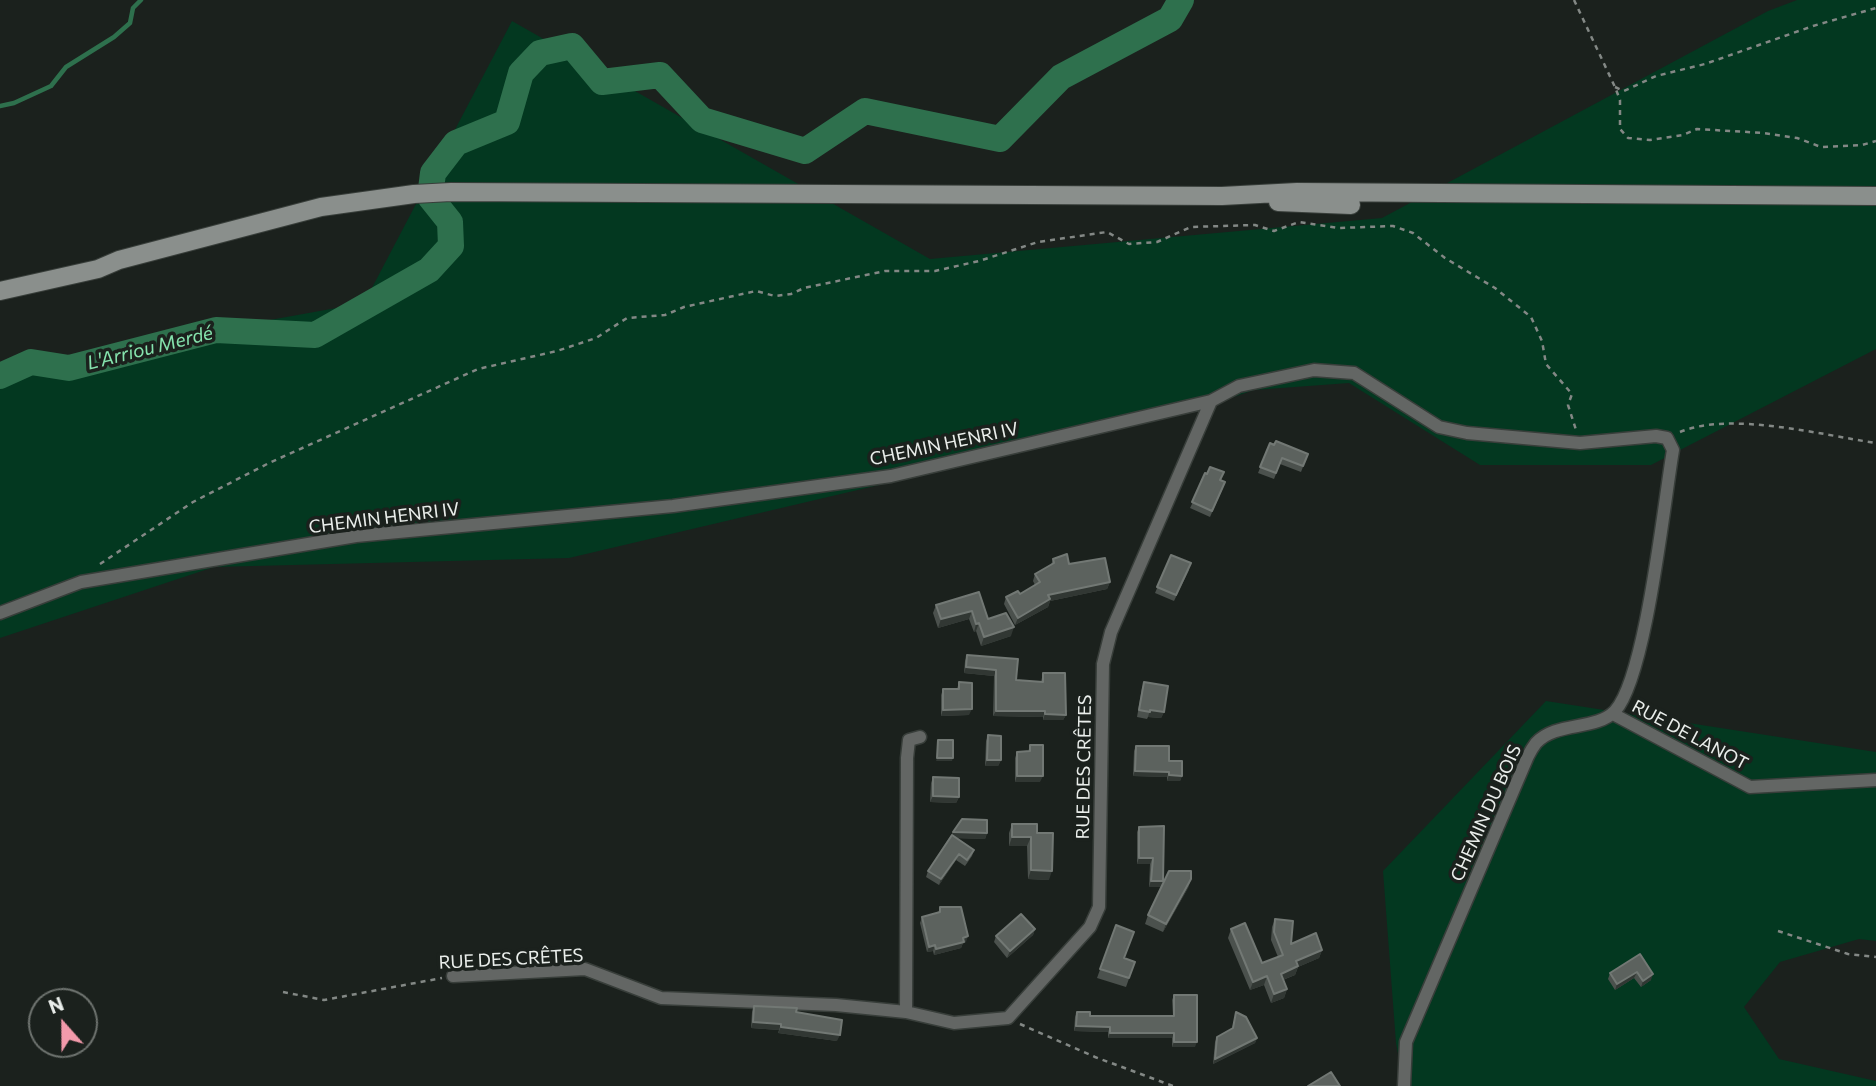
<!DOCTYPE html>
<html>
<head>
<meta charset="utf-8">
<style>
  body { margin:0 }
  #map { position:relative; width:1876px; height:1086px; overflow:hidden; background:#1b211d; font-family:Commissioner,sans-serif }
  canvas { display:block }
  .north { position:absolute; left:28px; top:988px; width:70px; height:70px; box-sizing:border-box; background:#1b211d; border:2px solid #6e736f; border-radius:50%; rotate:339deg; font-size:19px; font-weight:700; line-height:28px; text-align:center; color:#eaeeeb }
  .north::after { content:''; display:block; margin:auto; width:24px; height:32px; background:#f39aab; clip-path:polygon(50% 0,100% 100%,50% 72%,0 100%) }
</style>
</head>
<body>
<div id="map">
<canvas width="1876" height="1086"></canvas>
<div class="north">N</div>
</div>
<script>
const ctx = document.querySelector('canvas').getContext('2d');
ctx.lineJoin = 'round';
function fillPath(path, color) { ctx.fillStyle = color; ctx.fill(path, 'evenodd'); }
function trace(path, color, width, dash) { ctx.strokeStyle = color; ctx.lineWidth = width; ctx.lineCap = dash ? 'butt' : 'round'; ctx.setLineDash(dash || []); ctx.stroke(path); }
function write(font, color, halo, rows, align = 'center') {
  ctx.font = font + ' Commissioner,sans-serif'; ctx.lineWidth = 7; ctx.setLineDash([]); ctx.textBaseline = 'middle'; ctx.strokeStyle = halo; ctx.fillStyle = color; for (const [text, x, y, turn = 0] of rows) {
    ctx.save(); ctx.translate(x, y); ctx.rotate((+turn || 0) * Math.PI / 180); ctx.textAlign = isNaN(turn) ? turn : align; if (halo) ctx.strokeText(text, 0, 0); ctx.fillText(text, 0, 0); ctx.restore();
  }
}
const green = new Path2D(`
  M1797,0H1876V349L1651,465H1480L1349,383L1254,390L1193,411L569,558L214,567L0,638V378L98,351L364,303L512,21L930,259L1382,218L1768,11Z
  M1546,701L1876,752V941L1859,939L1780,962L1744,1007L1779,1059L1876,1081V1086H1404L1396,1043L1383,871Z`);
const stream = new Path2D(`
  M0,106L14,103L51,86L66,67L114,37L130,23L133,8L141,0`);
const river = new Path2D(`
  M0,376L31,362L69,368L216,330L315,335L429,270L451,246L450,222L430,197L433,173L456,143L507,122L521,73L540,53L572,46L602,82L660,75L702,120L805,151L865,111L1000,139L1061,77L1170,19L1181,0`);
const path = new Path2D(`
  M1574,0L1615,87L1620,100V129L1628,138L1650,140L1683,135L1697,129L1764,133L1797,138L1821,147L1862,145L1876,141
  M1615,87L1624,91L1656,76L1705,64L1813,26L1876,8
  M1680,432C1730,411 1822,435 1876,443
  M100,564L193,502L269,463L478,369L557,351L596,338L627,318L665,315L684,307L756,291L775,296L791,294L804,288L885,271H935L979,261L1038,242L1107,232L1129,244L1157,242L1191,227L1255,225L1274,231L1299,222L1338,228L1393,226L1413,233L1445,258L1495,288L1531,317L1542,341L1546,364L1572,394L1568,405L1576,430
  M1778,931L1848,954L1876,957
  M283,992L324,1000L442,978
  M1020,1024L1095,1057L1173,1086`);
const minor = new Path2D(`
  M0,613L81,582L356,536L673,506L891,476L1211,401L1239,386L1314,370L1354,373L1439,427L1467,433L1580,443L1656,436L1667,438L1673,450C1664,502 1646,677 1615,711C1596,731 1556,721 1536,743C1533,747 1530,752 1528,756L1406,1042L1404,1086
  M1613,714L1750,787L1876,780
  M453,976L585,969L661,998L836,1005L906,1012L954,1023L1008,1018L1090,927L1099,907L1103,664L1111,632L1211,401
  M906,1012L907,758L909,740L920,737`);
const secondary = new Path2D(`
  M1278,202L1351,205
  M0,291L98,269L119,260L321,207L414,194L451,192L1222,196L1297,192L1876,196`);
const wall = new Path2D(`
  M1270,443L1308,454L1301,472L1280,464L1274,479L1258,473Z
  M1207,474L1221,480L1223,488L1210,517L1190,508Z
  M1171,555L1189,570L1174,601L1155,593Z
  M1053,559L1069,564L1110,582L1107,589L1050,601L1048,607L1015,625L1004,604L1006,597L1020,594L1035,585L1033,581L1035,574L1051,565Z
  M979,592L988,619L1011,636L981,646L976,631L974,632L969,619L938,628L933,613L936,605Z
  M967,655L1016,680L1041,682L1043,673L1066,715L1063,720H1043V717L993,716L994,676L964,673L965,661Z
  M959,682L969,715L941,716V695L943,689H957Z
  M1144,682L1164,712L1161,718L1148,717L1147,719L1137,717L1142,688Z
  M988,735L1001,760L998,766H985L986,741Z
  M1030,745L1040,782H1015V758L1017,752H1028Z
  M1136,746L1169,761L1182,776L1180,781H1167V777L1133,776L1134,751Z
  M933,777L959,797L956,803L930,802L931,783Z
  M1012,824L1037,833L1049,880L1028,879L1027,846H1009V833Z
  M1139,827L1163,881L1161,887H1149L1150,864H1137V832Z
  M953,832L987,833L985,839L957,838L974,850L972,856L965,866L956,860L939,885L926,877L928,871Z
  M1191,879L1188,888L1163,932L1145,924L1148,915Z
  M940,907L966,942L963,943L961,948L934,955L933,951L927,952L920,923L922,917L938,913Z
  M1275,919L1291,944L1322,950L1319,958L1298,967L1295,975L1283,980L1287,989L1284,998L1271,1003L1264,985L1250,990L1228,938L1231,929L1262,963L1278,957L1271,940L1272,927Z
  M1116,925L1125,958L1135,962L1126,987L1097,978Z
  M1035,929L1033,935L1007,958L994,942L996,936Z
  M1640,954L1651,980L1641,987L1634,978L1615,990L1608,979L1610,973Z
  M1174,995L1195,1047H1172V1038H1108V1032L1074,1031L1075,1017L1077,1012L1090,1016H1173L1172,1000Z
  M754,1006L796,1012L837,1041L778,1033L779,1030L751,1028L752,1012Z
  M1236,1012L1257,1038L1255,1043L1213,1064L1215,1042L1217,1037L1232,1029Z`);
const shadedWall = new Path2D(`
  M1110,582L1107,589L1050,601L1048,607L1015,625L1018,618L1048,595Z
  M972,611L969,619L938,628L941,619Z
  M979,623L976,631L974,632L976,624Z
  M1014,627L1011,636L981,646L984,637Z
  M966,667L996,670L994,676L964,673Z
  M972,709L969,715L941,716L943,710Z
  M1150,710L1164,712L1161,718L1148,717Z
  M996,711H1045L1043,717L993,716Z
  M1045,714L1066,715L1063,720H1043Z
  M937,758H953L952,761H936Z
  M987,760H1001L998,766H985Z
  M1135,771L1169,772L1167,777L1133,776Z
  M1169,775L1182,776L1180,781H1167Z
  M1017,776H1043L1040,782H1015Z
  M933,796L959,797L956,803L930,802Z
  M953,832L987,833L985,839L951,838Z
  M1012,837H1031L1027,846H1009Z
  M959,854L956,860L939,885L941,879Z
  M1139,858H1153L1150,864H1137Z
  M1031,870L1052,871L1049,880L1028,879Z
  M1191,879L1188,888L1163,932L1166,924Z
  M1151,881H1163L1161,887H1149Z
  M1035,929L1033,935L1007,958L1010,951Z
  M968,936L966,942L963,943L961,948L934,955L936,949Z
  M935,945L933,951L927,952L929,947Z
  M1322,950L1319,958L1298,967L1295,975L1277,982L1281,974L1296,961Z
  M1637,972L1634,978L1615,990L1617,984Z
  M1653,974L1651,980L1641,987L1643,981Z
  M1267,976L1264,985L1250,990L1253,982Z
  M1287,989L1284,998L1271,1003L1274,994Z
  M753,1022L781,1024L779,1030L751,1028Z
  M1076,1026L1110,1027L1108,1032L1074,1031Z
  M781,1027L840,1035L837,1041L778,1033Z
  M1110,1033H1174L1172,1038H1108Z
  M1257,1038L1255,1043L1213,1064L1215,1059Z
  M1174,1042H1197L1195,1047H1172Z`);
const building = new Path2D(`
  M1276,441L1308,454L1303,466L1282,458L1276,473L1260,467L1270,443L1274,445Z
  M1210,467L1224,472L1220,480L1225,482L1212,511L1192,502L1205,473L1207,474Z
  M1067,554L1069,564L1105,558L1110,582L1048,595L1050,599L1018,618L1006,597L1018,591L1020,594L1040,582L1035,574L1054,563L1053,559Z
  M1171,555L1191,563L1176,595L1157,587Z
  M979,592L988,619L1006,613L1014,627L984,637L979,623L976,624L972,611L941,619L936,605Z
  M967,655L1018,659L1016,680L1043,682V673H1065L1066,715L1045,714V711H996V670L966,667Z
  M959,682L972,683V709L943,710V689H959Z
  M1144,682L1168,686L1164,712L1150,710V712L1139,710Z
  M988,735L1001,736V760H987Z
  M938,740H953V758H937Z
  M1030,745H1043V776H1017V752L1030,751Z
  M1136,746H1169V761H1182V776L1169,775V772L1135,771Z
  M933,777L959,778V797L933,796Z
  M962,819L987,820V833L953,832Z
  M1012,824H1037V833H1053L1052,871L1031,870V837H1012Z
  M1164,826L1163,881H1151L1153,858H1139V827Z
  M952,835L974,850L967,860L959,854L941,879L928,871Z
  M1169,871H1191V879L1166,924L1148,915Z
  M940,907H961L968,936L963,938L964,942L936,949L935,945L929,947L922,917L940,912Z
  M1021,914L1035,929L1010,951L996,936Z
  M1275,919L1293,921L1291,944L1316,933L1322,950L1296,961L1298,966L1281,974L1287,989L1274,994L1267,976L1253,982L1231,929L1245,923L1262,963L1283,955L1274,932Z
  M1116,925L1134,932L1124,958L1135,962L1129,978L1100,969Z
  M1640,954L1653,974L1643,981L1637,972L1617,984L1610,973Z
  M1174,995H1197V1042H1174V1033H1110V1027L1076,1026L1077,1012H1090V1016H1174Z
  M754,1006L797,1008L796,1012L842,1020L840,1035L781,1027V1024L753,1022Z
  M1236,1012L1246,1017L1257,1038L1215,1059L1217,1037L1233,1028Z
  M1331,1072L1340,1086H1308Z`);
const streetNames = [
  ["CHEMIN HENRI IV",944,444,-12],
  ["CHEMIN HENRI IV",384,518,-7],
  ["RUE DE LANOT",1690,735,28],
  ["RUE DES CRÊTES",1084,767,-89],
  ["CHEMIN DU BOIS",1486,813,-66],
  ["RUE DES CRÊTES",511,959,-3]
];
const waterNames = [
  ["L'Arriou Merdé",150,348,-14]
];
fillPath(green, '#033820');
trace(stream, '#2e704d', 4.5);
trace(river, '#2e704d', 26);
trace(minor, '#383e3a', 15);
trace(secondary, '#383e3a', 20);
trace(path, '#838885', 2.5, [5, 5]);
trace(minor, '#636664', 12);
trace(secondary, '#8a8f8c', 18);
fillPath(wall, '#4b514d');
fillPath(shadedWall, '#313733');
fillPath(building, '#5c625e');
trace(building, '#727874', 2);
write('18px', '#eaeeeb', '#1b211d', streetNames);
write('italic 19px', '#86e4ae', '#1b211d', waterNames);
</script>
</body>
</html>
